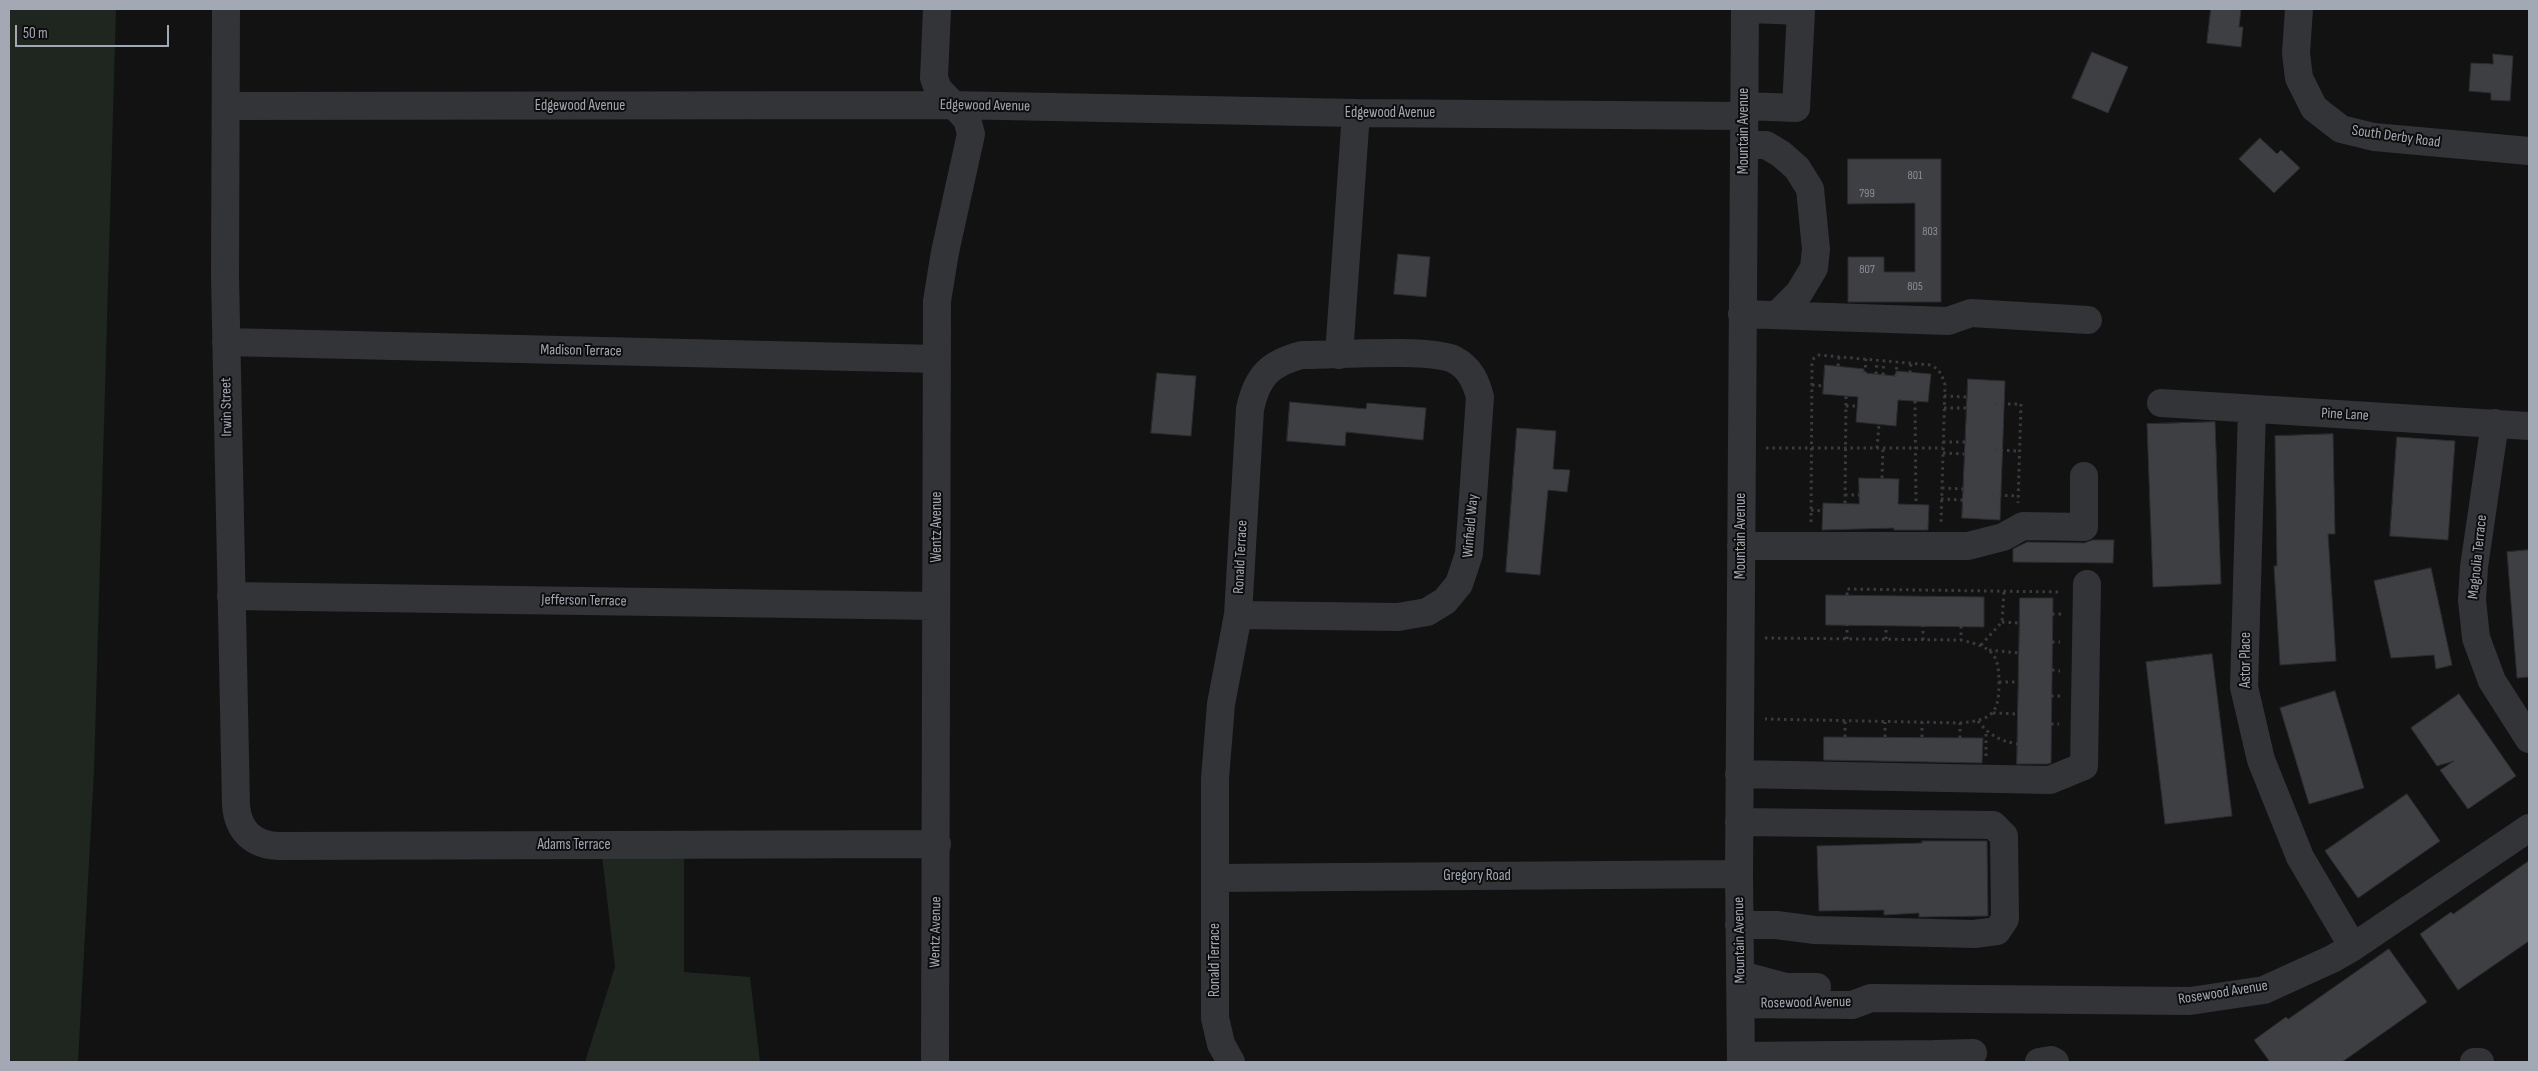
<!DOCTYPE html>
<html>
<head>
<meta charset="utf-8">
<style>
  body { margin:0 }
  #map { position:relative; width:2538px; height:1071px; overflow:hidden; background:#121213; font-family:"Sofia Sans Condensed",sans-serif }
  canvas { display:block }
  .frame { position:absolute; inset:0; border:10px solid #a3a9b4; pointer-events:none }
  .scale { position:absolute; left:15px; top:25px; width:154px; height:22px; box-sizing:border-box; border:2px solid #a3a9b4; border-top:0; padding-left:6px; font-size:15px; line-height:18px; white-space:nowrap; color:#a3a9b4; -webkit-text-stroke:4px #0d0d0e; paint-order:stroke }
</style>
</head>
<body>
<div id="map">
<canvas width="2538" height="1071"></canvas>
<div class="frame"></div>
<div class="scale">50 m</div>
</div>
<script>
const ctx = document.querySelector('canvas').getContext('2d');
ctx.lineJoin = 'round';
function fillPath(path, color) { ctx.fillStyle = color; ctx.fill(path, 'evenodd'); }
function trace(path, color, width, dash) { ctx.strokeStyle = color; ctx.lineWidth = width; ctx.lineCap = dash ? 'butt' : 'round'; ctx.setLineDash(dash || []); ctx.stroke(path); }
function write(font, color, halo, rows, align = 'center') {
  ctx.font = font + ' "Sofia Sans Condensed",sans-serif'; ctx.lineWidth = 4; ctx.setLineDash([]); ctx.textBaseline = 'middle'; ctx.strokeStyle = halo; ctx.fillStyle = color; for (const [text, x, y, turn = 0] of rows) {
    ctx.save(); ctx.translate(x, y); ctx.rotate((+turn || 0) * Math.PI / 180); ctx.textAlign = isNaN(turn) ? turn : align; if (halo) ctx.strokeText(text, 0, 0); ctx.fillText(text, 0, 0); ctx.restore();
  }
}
const green = new Path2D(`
  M9,9H116L94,771L78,1062H9Z
  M684,837V972L750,977L760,1062H585L615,967L600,838Z`);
const building = new Path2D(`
  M2211,9H2241L2239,27H2243L2241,47L2207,43Z
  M2092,52L2128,67L2108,113L2072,98Z
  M2493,54L2513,56L2510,101L2491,100V93L2469,91L2471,63L2493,64Z
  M2260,138L2277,154L2281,150L2300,168L2274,193L2239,159Z
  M1848,159H1941V302H1848V257H1884V272H1915V203L1848,204Z
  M1398,254L1430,257L1426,297L1394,294Z
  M1825,365L1864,369V373L1896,376V371L1931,374L1928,402L1898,400L1896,426L1856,422L1858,397L1823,394Z
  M1157,373L1196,376L1191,436L1151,433Z
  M1968,379L2005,381L2000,520L1962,518Z
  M1290,402L1366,409L1367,403L1426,408L1423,440L1346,432L1345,446L1287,441Z
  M2215,422L2221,584L2153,587L2147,424Z
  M1517,428L1556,431L1553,469L1570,470L1567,492L1548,490L1540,575L1506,572Z
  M2333,434L2335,534H2328L2336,661L2280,665L2274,566H2277L2275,436Z
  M2397,437L2455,441L2448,540L2390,536Z
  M1859,478L1899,479L1898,504L1929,505L1928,530H1894V528L1822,530L1823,503L1859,504Z
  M2093,540H2114L2113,563L2013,562V549L2027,542L2084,543Z
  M2529,550V677L2517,678L2507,552Z
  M2431,568L2452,665L2436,669L2434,655L2391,658L2374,581Z
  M1826,595L1984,597V627L1826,625Z
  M2020,598H2053L2051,763L2047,764H2017Z
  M2212,654L2232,816L2165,824L2146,662Z
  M2335,691L2364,788L2309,804L2280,708Z
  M2459,694L2516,776L2468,809L2440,770L2454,761L2437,766L2411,728Z
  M1824,737L1983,738L1982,763L1824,760Z
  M2407,794L2440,841L2358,898L2325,851Z
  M1922,841H1987L1988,916L1919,917V913L1884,915V910L1819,911L1817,846L1922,843Z
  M2529,861V941L2458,990L2420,934L2451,912L2453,914Z
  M2389,949L2427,1002L2342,1062H2270L2254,1040L2286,1017L2288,1019Z`);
const path = new Path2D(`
  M1838,366L1839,357
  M1910,373L1911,363
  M1865,374L1866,359
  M1876,374L1877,361
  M1883,375L1884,361
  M1896,376L1897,362
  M1812,385L1823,386
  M1944,396L1967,397
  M1915,401L1916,505
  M1995,404H2021L2018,503
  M1846,406H1858
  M1944,408H1966
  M1943,442H1965
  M1766,448H1943
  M1877,448L1879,424
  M1994,450L2019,451
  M1943,453L1964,454
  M1882,478L1883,448
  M1942,488L1963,489
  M1845,495H1859
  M1992,495L2018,496
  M1941,499L1963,500
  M1845,503L1846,396
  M1811,510L1823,511
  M1811,522L1812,364L1814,358L1819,355L1930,365C1940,369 1942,375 1945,385L1941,523
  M1847,595V589L2061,592
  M2052,614H2061
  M2002,622L2019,623
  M1961,626V640
  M1765,638L1961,640C1991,647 1999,652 1999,683C1999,715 1991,720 1960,723L1765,719
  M1847,639V625
  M1886,639V626
  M1923,640V626
  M2052,642H2060
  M1981,645L2002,622L2004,591
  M1989,650L2019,653
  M2052,670L2060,671
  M1999,682H2018
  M2051,696H2060
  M1993,713L2018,714
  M1978,721C1989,735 2000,741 2018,744
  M2051,724H2059
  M1845,737V721
  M1885,737V722
  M1922,737V722
  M1960,738V723
  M1986,756V731`);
const minor = new Path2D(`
  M226,9L225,277L236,805C238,831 253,845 279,846L937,844
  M2299,9L2296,53L2299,78L2314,108L2341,129L2374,137L2529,151
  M226,106L951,105L1356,113L1745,116
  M1745,106L1796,108L1801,11L1750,9
  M1745,145H1766L1781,154L1797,168L1810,189L1816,249L1814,268L1799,293L1778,314
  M1742,314L1948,321L1971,313L2088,320
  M226,342L937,359
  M1339,355L1356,113
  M2161,403L2529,426
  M2252,409L2244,687L2261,760L2300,857L2353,947
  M2495,423L2474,567L2472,600L2476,638L2492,681L2529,739
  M1741,546H1968L2003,537L2023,526L2084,527V476
  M231,596L936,606
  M1739,774L2050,780L2084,766L2087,584
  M1739,822L1993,825L2004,836L2005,919L1997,931L1974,934L1815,930L1776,925H1739
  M1215,878L1739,874
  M1741,975L1786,987H1817
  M1741,1004L1852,1005L1871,998L2190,1001L2264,990L2332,959L2353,947L2529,828
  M1936,1054L1973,1053
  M1741,1056L1936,1054V1062
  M935,1062L937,301L945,252L971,134L967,119L938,89L934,78L937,9
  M1231,1062L1221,1044L1215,1018V779L1221,704L1238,615L1250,409C1257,376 1270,363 1302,355C1335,355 1431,348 1455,360C1470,368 1476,382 1480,397L1469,554L1459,584L1445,601L1427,612L1398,617L1238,615
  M1741,1062L1739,874L1745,9
  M2039,1062L2051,1060L2055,1062
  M2474,1062H2480`);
const numberNames = [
  ["801",1915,176],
  ["799",1867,194],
  ["803",1930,232],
  ["807",1867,270],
  ["805",1915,287]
];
const streetNames = [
  ["Edgewood Avenue",580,106],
  ["Edgewood Avenue",985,106,1],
  ["Edgewood Avenue",1390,113],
  ["Mountain Avenue",1744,131,-90],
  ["South Derby Road",2396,137,8],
  ["Madison Terrace",581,351,1],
  ["Irwin Street",227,407,-91],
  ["Pine Lane",2345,415,3],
  ["Winfield Way",1471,526,-85],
  ["Wentz Avenue",937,527,-90],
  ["Mountain Avenue",1741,536,-90],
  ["Ronald Terrace",1241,557,-87],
  ["Magnolia Terrace",2478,557,-84],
  ["Jefferson Terrace",584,601,1],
  ["Astor Place",2246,660,-90],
  ["Adams Terrace",574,845],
  ["Gregory Road",1477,876],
  ["Wentz Avenue",936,932,-89],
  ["Mountain Avenue",1740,940,-91],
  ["Ronald Terrace",1215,960,-90],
  ["Rosewood Avenue",2223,993,-9],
  ["Rosewood Avenue",1806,1003,-1]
];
fillPath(green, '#1e261f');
fillPath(building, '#3e3f43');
trace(building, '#2c2c2f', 1);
trace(path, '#393b3f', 3, [2.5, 4]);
trace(minor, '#333438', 28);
write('12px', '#8a8e98', null, numberNames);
write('15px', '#a3a9b4', '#0d0d0e', streetNames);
</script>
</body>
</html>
